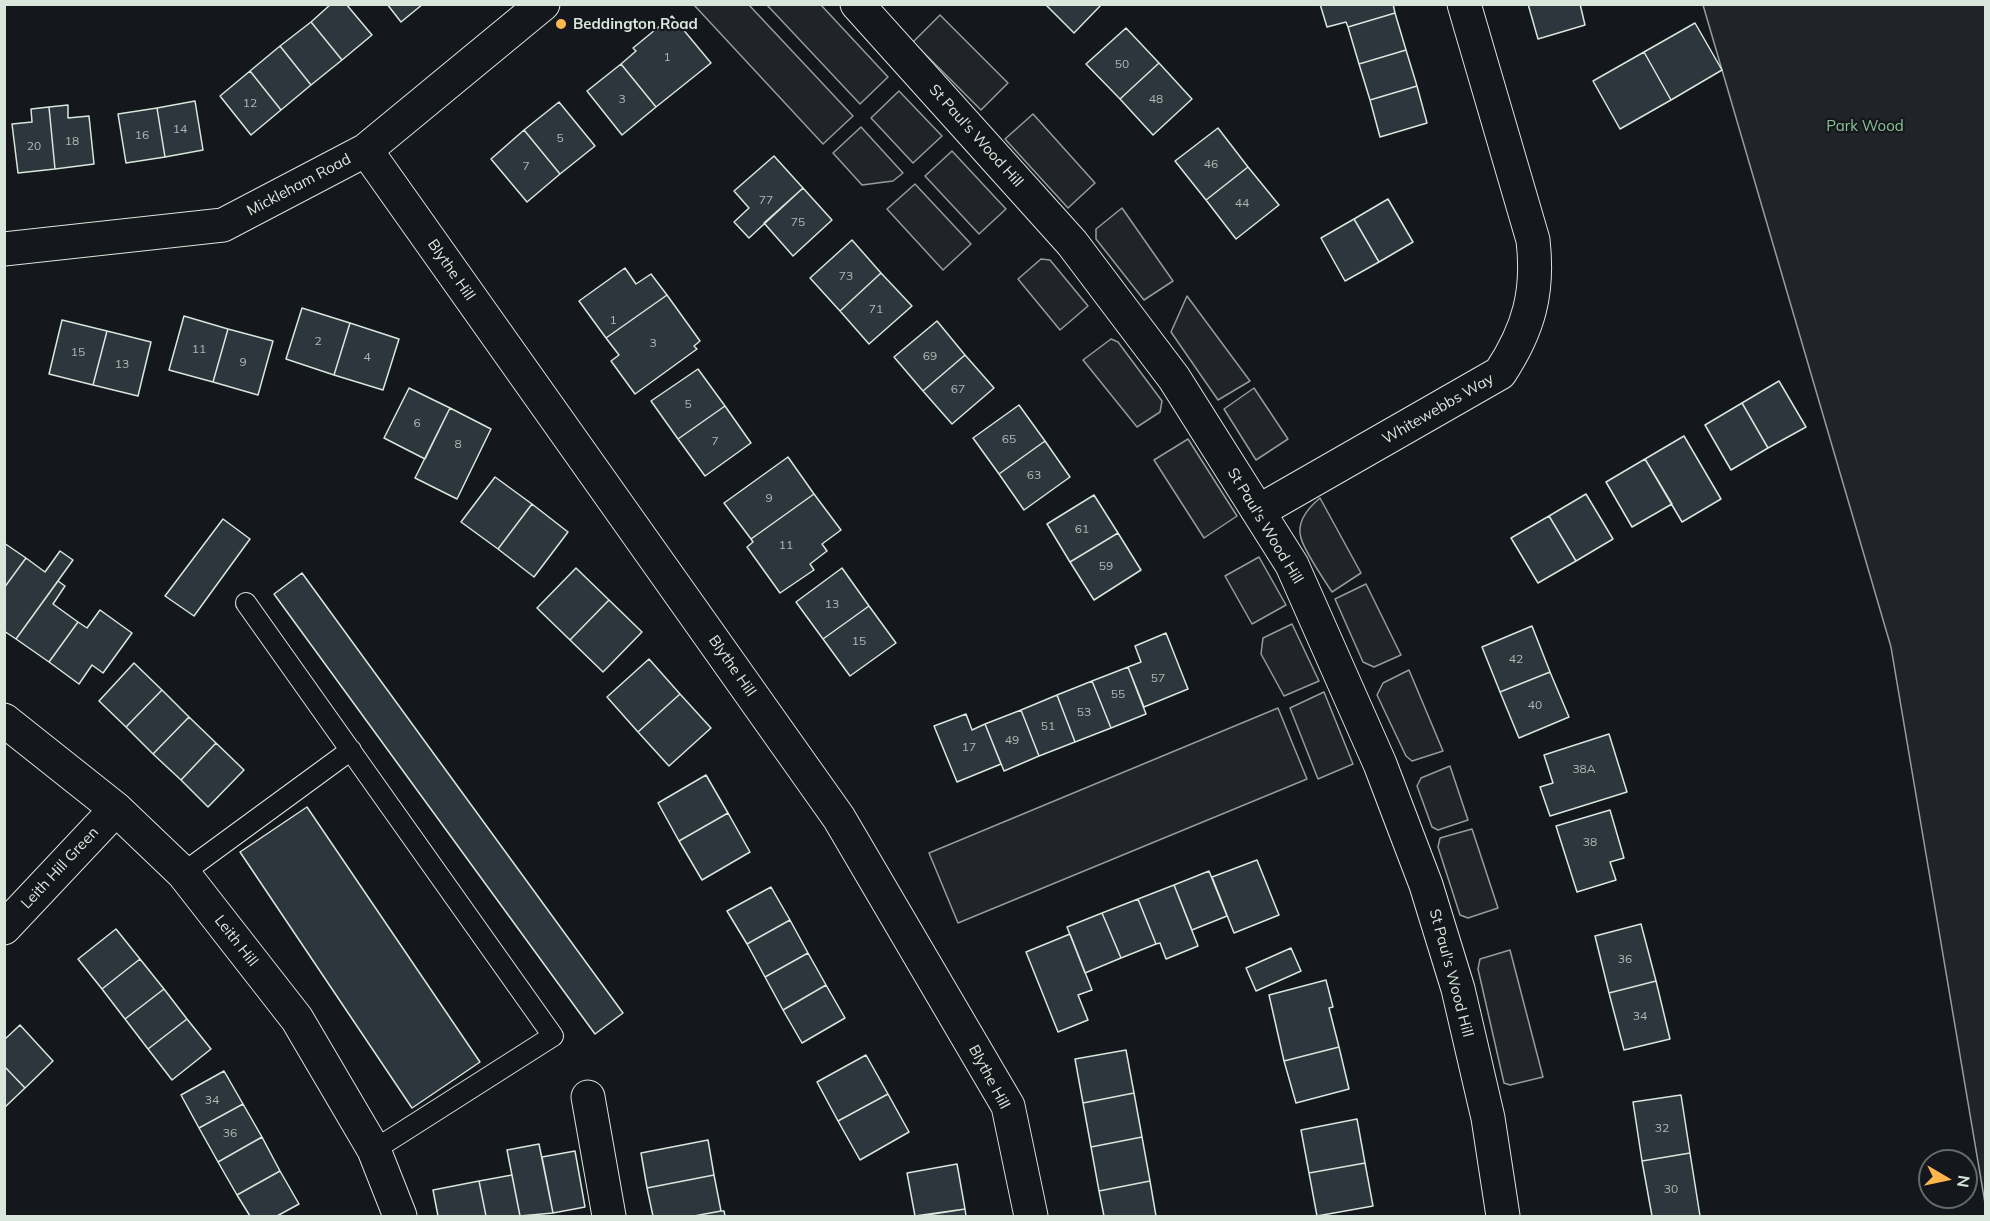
<!DOCTYPE html>
<html>
<head>
<meta charset="utf-8">
<style>
  body { margin:0 }
  #map { position:relative; width:1990px; height:1221px; overflow:hidden; background:#14181c; font-family:Mulish,sans-serif }
  canvas { display:block }
  .frame { position:absolute; inset:0; border:6px solid #d8e6dc; pointer-events:none }
  .north { position:absolute; left:1918px; top:1149px; width:60px; height:60px; box-sizing:border-box; background:#14181c; border:2px solid #626a69; border-radius:50%; rotate:99deg; font-size:16px; font-weight:700; line-height:24px; text-align:center; color:#d8e6dc }
  .north::after { content:''; display:block; margin:auto; width:21px; height:27px; background:#ffb74d; clip-path:polygon(50% 0,100% 100%,50% 72%,0 100%) }
</style>
</head>
<body>
<div id="map">
<canvas width="1990" height="1221"></canvas>
<div class="frame"></div>
<div class="north">N</div>
</div>
<script>
const ctx = document.querySelector('canvas').getContext('2d');
ctx.lineJoin = 'round';
function fillPath(path, color) { ctx.fillStyle = color; ctx.fill(path, 'evenodd'); }
function trace(path, color, width, dash) { ctx.strokeStyle = color; ctx.lineWidth = width; ctx.lineCap = dash ? 'butt' : 'round'; ctx.setLineDash(dash || []); ctx.stroke(path); }
function write(font, color, halo, rows, align = 'center') {
  ctx.font = font + ' Mulish,sans-serif'; ctx.lineWidth = 4.5; ctx.setLineDash([]); ctx.textBaseline = 'middle'; ctx.strokeStyle = halo; ctx.fillStyle = color; for (const [text, x, y, turn = 0] of rows) {
    ctx.save(); ctx.translate(x, y); ctx.rotate((+turn || 0) * Math.PI / 180); ctx.textAlign = isNaN(turn) ? turn : align; if (halo) ctx.strokeText(text, 0, 0); ctx.fillText(text, 0, 0); ctx.restore();
  }
}
const green = new Path2D(`
  M694,5H749L853,116L823,144Z
  M767,5H821L888,77L860,104Z
  M1703,5H1985V1203L1891,647Z
  M940,15L1008,83L981,110L913,42Z
  M899,91L942,136L913,163L871,118Z
  M1033,114L1095,183L1068,208L1005,139Z
  M861,127L903,173L893,181L862,185L833,153Z
  M952,151L1006,209L979,234L925,176Z
  M915,184L971,244L943,270L887,209Z
  M1122,208L1173,281L1144,300L1096,239V229Z
  M1041,259L1050,260L1088,306L1060,330L1018,279Z
  M1187,296L1250,381L1218,400L1171,332Z
  M1111,339L1118,342L1162,401L1160,412L1137,427L1083,360Z
  M1254,388L1288,439L1256,460L1224,409Z
  M1188,439L1237,516L1204,538L1154,460Z
  M1320,498L1361,573L1332,592C1324,580 1304,550 1301,538C1296,522 1308,508 1320,498Z
  M1259,557L1286,605L1252,624L1225,576Z
  M1366,584L1401,655L1374,667L1363,662L1335,599Z
  M1292,624L1319,681L1284,696L1261,654L1263,638Z
  M1409,670L1443,751L1412,761L1406,756L1377,695L1383,683Z
  M1324,692L1353,764L1318,779L1290,708Z
  M1278,708L1307,779L958,923L929,853Z
  M1450,766L1468,820L1438,830L1432,827L1417,786L1421,778Z
  M1472,829L1498,908L1468,918L1460,915L1438,847L1440,838Z
  M1510,950L1543,1077L1510,1085L1504,1083L1478,969L1480,959Z`);
const building = new Path2D(`
  M331,4H346L372,35L342,60L311,22Z
  M387,4H423L401,22Z
  M1045,4H1102L1074,33Z
  M1320,4H1393L1395,13L1348,27L1346,22L1327,27Z
  M1528,4H1580L1585,25L1538,39Z
  M1395,13L1406,50L1359,64L1348,27Z
  M672,16L711,63L656,107L621,64L636,51L633,48Z
  M311,22L342,60L311,85L280,46Z
  M1695,23L1722,70L1671,100L1644,52Z
  M1126,28L1159,63L1120,99L1086,64Z
  M280,46L311,85L281,110L250,71Z
  M1406,50L1417,86L1370,100L1359,64Z
  M1644,52L1671,100L1620,129L1593,81Z
  M1159,63L1192,99L1153,135L1120,99Z
  M621,64L656,107L622,135L587,91Z
  M250,71L281,110L251,135L220,96Z
  M1417,86L1427,123L1380,137L1370,100Z
  M195,101L203,150L165,157L157,108Z
  M559,102L595,146L560,174L524,130Z
  M68,105V118L89,116L94,164L55,169L49,107Z
  M49,107L55,169L18,173L12,124L32,122L31,109Z
  M157,108L165,157L126,163L118,114Z
  M1218,128L1248,167L1206,200L1175,161Z
  M524,130L560,174L527,202L491,159Z
  M774,156L803,188L749,238L734,222L749,208L734,191Z
  M1248,167L1279,205L1236,239L1206,200Z
  M803,188L832,220L793,256L764,223Z
  M1388,199L1413,242L1379,262L1354,219Z
  M1354,219L1379,262L1345,281L1321,238Z
  M852,240L881,273L840,311L810,278Z
  M625,268L636,284L651,274L667,295L606,338L579,301Z
  M881,273L912,306L869,344L840,311Z
  M667,295L700,341L694,346L697,349L635,394L611,361L619,355L606,338Z
  M302,308L350,323L334,375L286,359Z
  M184,316L228,329L213,382L169,370Z
  M62,320L107,331L93,385L49,374Z
  M937,321L965,355L923,391L894,357Z
  M350,323L399,339L383,390L334,375Z
  M228,329L273,341L258,395L213,382Z
  M107,331L151,342L138,396L93,385Z
  M965,355L994,388L952,424L923,391Z
  M698,369L725,406L678,439L651,401Z
  M1779,381L1806,427L1768,448L1742,403Z
  M409,388L450,408L425,459L384,438Z
  M1742,403L1768,448L1731,470L1705,425Z
  M1019,405L1045,441L999,474L973,438Z
  M725,406L751,443L705,476L678,439Z
  M450,408L491,429L457,499L415,478Z
  M1684,436L1721,499L1682,522L1645,459Z
  M1045,441L1070,477L1024,510L999,474Z
  M788,457L814,494L751,539L724,503Z
  M1645,459L1672,504L1632,527L1606,482Z
  M495,477L532,504L498,549L461,522Z
  M814,494L841,530L822,544L827,551L810,564L814,570L780,593L747,547L753,542L751,539Z
  M1586,494L1613,539L1576,561L1549,516Z
  M1094,495L1118,533L1070,562L1047,524Z
  M532,504L568,532L534,577L498,549Z
  M1549,516L1576,561L1538,583L1511,538Z
  M223,519L250,539L194,616L165,596Z
  M1118,533L1141,570L1094,600L1070,562Z
  M4,543L26,558L4,588Z
  M60,551L73,560L16,639L4,631V588L26,558L45,572Z
  M576,568L609,600L570,640L537,608Z
  M842,568L869,606L823,639L796,602Z
  M302,573L623,1013L595,1034L274,594Z
  M58,581L65,586L53,604L78,622L49,662L16,639Z
  M609,600L642,632L603,672L570,640Z
  M869,606L896,643L850,676L823,639Z
  M100,610L132,633L103,673L92,665L79,684L49,662L78,622L87,628Z
  M1532,626L1550,672L1500,692L1482,647Z
  M1166,633L1188,689L1144,707L1128,667L1141,662L1135,646Z
  M649,659L680,694L638,732L607,697Z
  M134,663L162,690L126,727L99,701Z
  M1128,667L1146,714L1111,728L1092,681Z
  M1550,672L1569,717L1519,738L1500,692Z
  M1092,681L1111,728L1075,742L1057,695Z
  M162,690L189,717L153,754L126,727Z
  M680,694L711,728L669,766L638,732Z
  M1057,695L1075,742L1039,756L1021,710Z
  M1021,710L1039,756L1004,771L985,724Z
  M966,714L972,730L985,724L1001,764L957,782L934,726Z
  M189,717L216,743L181,780L153,754Z
  M1609,734L1627,792L1550,816L1540,787L1553,783L1544,755Z
  M216,743L244,770L208,807L181,780Z
  M706,775L728,813L679,841L658,803Z
  M307,807L480,1062L412,1108L240,852Z
  M1610,810L1624,858L1610,862L1616,880L1577,892L1556,826Z
  M728,813L750,852L702,880L679,841Z
  M1257,860L1279,915L1234,933L1212,877Z
  M1209,871L1227,916L1192,930L1174,885Z
  M1174,885L1198,946L1166,959L1160,943L1156,944L1138,899Z
  M771,887L790,920L747,944L727,911Z
  M1138,899L1156,944L1121,958L1102,913Z
  M1102,913L1121,958L1085,973L1067,927Z
  M790,920L808,953L765,977L747,944Z
  M1641,924L1656,981L1609,993L1595,936Z
  M116,929L140,959L102,989L78,959Z
  M1070,934L1092,990L1078,995L1088,1020L1058,1032L1026,952Z
  M1291,948L1301,971L1256,991L1246,968Z
  M808,953L826,985L783,1010L765,977Z
  M140,959L164,989L125,1019L102,989Z
  M1326,980L1333,1007L1329,1008L1339,1047L1284,1061L1269,995Z
  M1656,981L1670,1039L1624,1050L1609,993Z
  M826,985L845,1018L802,1043L783,1010Z
  M164,989L187,1019L148,1049L125,1019Z
  M187,1019L211,1049L172,1080L148,1049Z
  M20,1025L53,1061L25,1088L4,1066V1040Z
  M1339,1047L1349,1089L1296,1103L1284,1061Z
  M1126,1050L1134,1093L1083,1103L1075,1059Z
  M866,1055L888,1094L838,1121L817,1082Z
  M4,1066L25,1088L4,1108Z
  M224,1071L243,1104L199,1128L181,1095Z
  M1134,1093L1142,1137L1091,1147L1083,1103Z
  M888,1094L909,1132L860,1160L838,1121Z
  M1681,1095L1690,1153L1642,1161L1633,1102Z
  M243,1104L262,1137L218,1162L199,1128Z
  M1357,1119L1365,1163L1309,1173L1301,1130Z
  M262,1137L280,1171L237,1195L218,1162Z
  M1142,1137L1150,1181L1099,1191L1091,1147Z
  M708,1140L714,1175L647,1188L641,1153Z
  M539,1144L553,1213L520,1216L507,1150Z
  M575,1151L585,1207L553,1213L542,1157Z
  M1690,1153L1700,1216H1652L1642,1161Z
  M1365,1163L1373,1206L1317,1216L1309,1173Z
  M957,1164L965,1209L915,1216L907,1173Z
  M280,1171L299,1204L277,1216H250L237,1195Z
  M512,1175L520,1216H486L479,1181Z
  M714,1175L721,1211L694,1216H653L647,1188Z
  M479,1181L486,1216H438L433,1190Z
  M1150,1181L1156,1216H1104L1099,1191Z
  M965,1209L966,1216H921Z
  M721,1211H724L725,1216H694Z`);
const service = new Path2D(`
  M246,603L553,1036L374,1150
  M183,873L351,750`);
const minor = new Path2D(`
  M366,150L839,818L1008,1106L1031,1216
  M4,249L223,225L366,150L543,4
  M1259,511L1500,373C1529,329 1539,292 1533,240L1464,4
  M4,720L116,809L183,873L297,1019L374,1150L400,1216
  M4,928L116,809
  M588,1097L609,1216`);
const tertiary = new Path2D(`
  M857,4L1072,243L1174,378L1292,565L1380,764L1426,885L1458,989L1488,1118L1503,1216`);
const markers = [
  [561,24,6,"#ffb74d"]
];
const numberNames = [
  ["1",667,57],
  ["50",1122,64],
  ["3",622,99],
  ["48",1156,99],
  ["12",250,103],
  ["14",180,129],
  ["16",142,135],
  ["5",560,138],
  ["18",72,141],
  ["20",34,146],
  ["46",1211,164],
  ["7",526,166],
  ["77",766,200],
  ["44",1242,203],
  ["75",798,222],
  ["73",846,276],
  ["71",876,309],
  ["1",613,320],
  ["2",318,341],
  ["3",653,343],
  ["11",199,349],
  ["15",78,352],
  ["69",930,356],
  ["4",367,357],
  ["9",243,362],
  ["13",122,364],
  ["67",958,389],
  ["5",688,404],
  ["6",417,423],
  ["65",1009,439],
  ["7",715,441],
  ["8",458,444],
  ["63",1034,475],
  ["9",769,498],
  ["61",1082,529],
  ["11",786,545],
  ["59",1106,566],
  ["13",832,604],
  ["15",859,641],
  ["42",1516,659],
  ["57",1158,678],
  ["55",1118,694],
  ["40",1535,705],
  ["53",1084,712],
  ["51",1048,726],
  ["49",1012,740],
  ["17",969,747],
  ["38A",1584,769],
  ["38",1590,842],
  ["36",1625,959],
  ["34",1640,1016],
  ["34",212,1100],
  ["32",1662,1128],
  ["36",230,1133],
  ["30",1671,1189]
];
const poiNames = [
  ["Beddington Road",573,24]
];
const parkNames = [
  ["Park Wood",1865,126]
];
const streetNames = [
  ["St Paul's Wood Hill",976,136,48],
  ["Mickleham Road",299,185,-28],
  ["Blythe Hill",451,270,55],
  ["Whitewebbs Way",1438,409,-30],
  ["St Paul's Wood Hill",1265,526,59],
  ["Blythe Hill",732,666,55],
  ["Leith Hill Green",60,868,-47],
  ["Leith Hill",236,941,52],
  ["St Paul's Wood Hill",1451,973,75],
  ["Blythe Hill",989,1077,62]
];
fillPath(green, '#202428');
trace(green, '#939e99', 1.5);
fillPath(building, '#2c363c');
trace(building, '#d8e6dc', 1.5);
trace(service, '#d8e6dc', 22);
trace(minor, '#d8e6dc', 35);
trace(tertiary, '#d8e6dc', 35);
trace(service, '#14181c', 20);
trace(minor, '#14181c', 33);
trace(tertiary, '#14181c', 33);
for (const [x, y, r, color] of markers) { const dot = new Path2D(); dot.arc(x, y, r, 0, 2 * Math.PI); ctx.fillStyle = color; ctx.fill(dot); trace(dot, '#14181c', 2); }
write('12px', '#adbab4', null, numberNames);
write('bold 15px', '#d8e6dc', '#14181c', poiNames, 'left');
write('15px', '#8ac095', '#14181c', parkNames);
write('15px', '#d8e6dc', '#14181c', streetNames);
</script>
</body>
</html>
